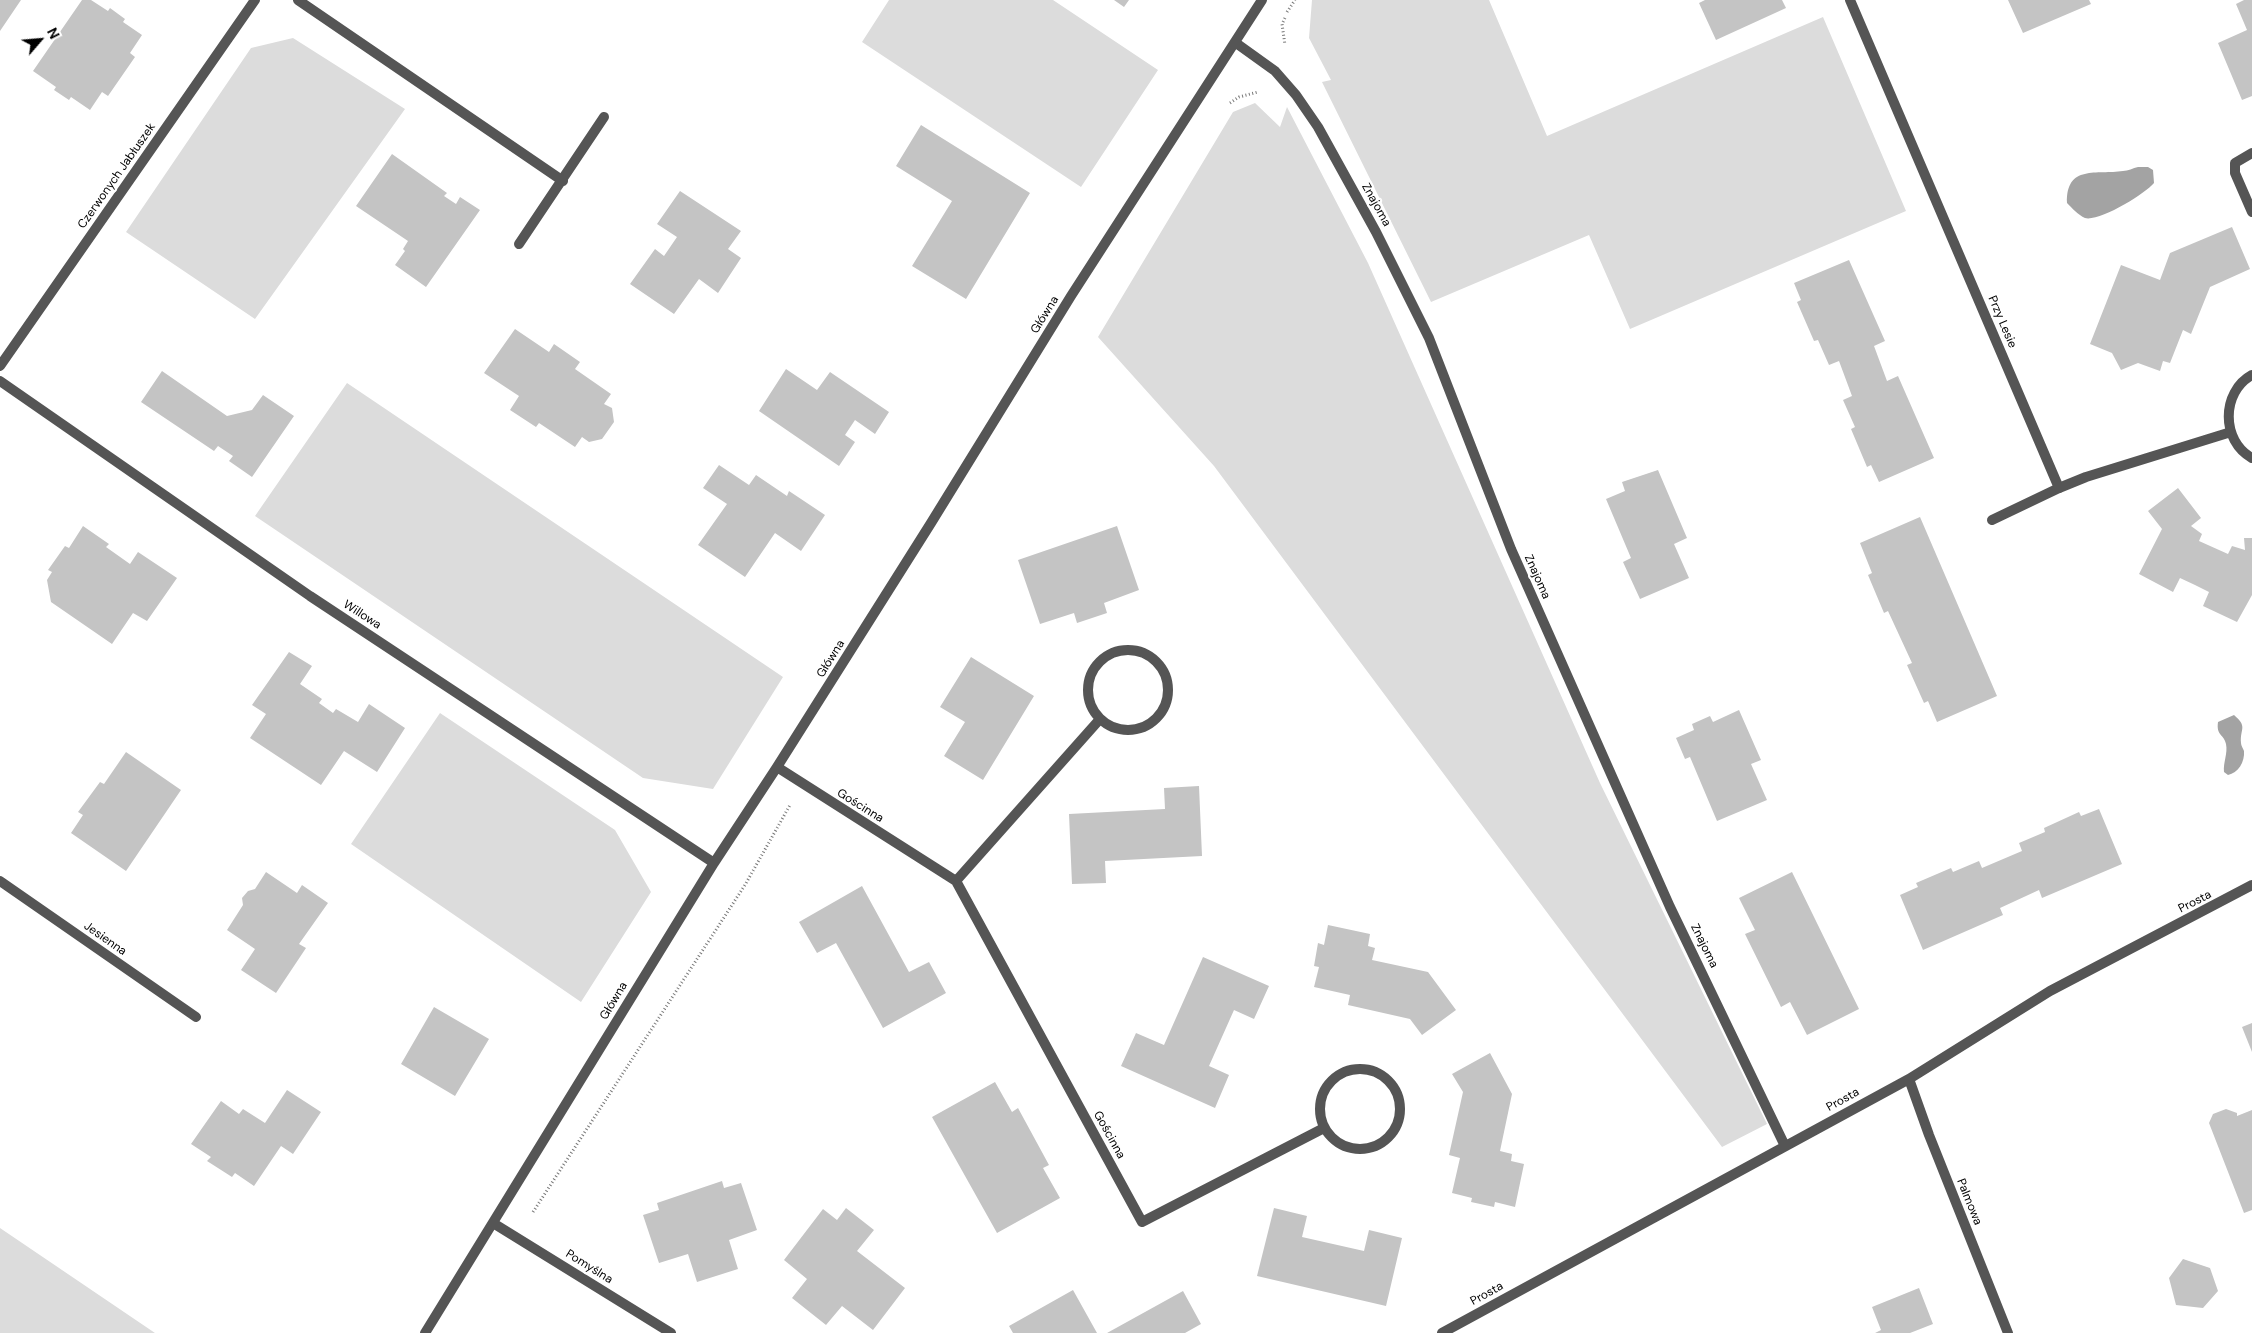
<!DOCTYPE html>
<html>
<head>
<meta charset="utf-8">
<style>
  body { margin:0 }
  #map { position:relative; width:2252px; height:1333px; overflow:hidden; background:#fff; font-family:"DM Sans",sans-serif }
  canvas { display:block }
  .north { position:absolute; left:15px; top:15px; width:50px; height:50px; -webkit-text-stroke:4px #fff; paint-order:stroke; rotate:63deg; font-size:14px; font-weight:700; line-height:20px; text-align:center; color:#000 }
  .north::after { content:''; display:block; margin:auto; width:18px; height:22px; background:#000; clip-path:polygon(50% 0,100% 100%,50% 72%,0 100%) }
</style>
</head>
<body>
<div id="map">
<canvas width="2252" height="1333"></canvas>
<div class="north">N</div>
</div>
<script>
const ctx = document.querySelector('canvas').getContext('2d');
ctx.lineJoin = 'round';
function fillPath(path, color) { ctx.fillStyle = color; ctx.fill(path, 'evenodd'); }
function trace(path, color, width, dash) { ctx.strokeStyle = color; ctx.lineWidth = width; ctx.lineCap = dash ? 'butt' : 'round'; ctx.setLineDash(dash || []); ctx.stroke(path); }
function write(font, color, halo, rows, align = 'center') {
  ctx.font = font + ' "DM Sans",sans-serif'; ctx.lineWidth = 4.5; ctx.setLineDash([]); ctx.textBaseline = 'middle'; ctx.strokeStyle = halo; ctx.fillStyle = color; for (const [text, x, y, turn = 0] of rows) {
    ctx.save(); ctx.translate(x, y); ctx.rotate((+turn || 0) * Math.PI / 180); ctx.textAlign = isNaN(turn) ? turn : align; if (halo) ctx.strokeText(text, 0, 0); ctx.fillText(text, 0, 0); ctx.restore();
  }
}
const green = new Path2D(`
  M889,0H1053L1158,70L1081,187L862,42Z
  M1312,0H1489L1547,136L1823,17L1906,211L1630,329L1589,235L1431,302L1322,82L1331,80L1309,38Z
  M293,38L405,109L255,319L126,232L251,48Z
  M1255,103L1280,127L1287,107L1368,263L1600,783L1767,1124L1722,1147L1214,466L1098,337L1233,112Z
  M347,383L783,677L713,789L643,778L255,516Z
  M440,713L615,830L651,892L581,1002L351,844Z
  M0,1228L155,1333H0Z`);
const water = new Path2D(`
  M2138,167H2148L2153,170L2154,183C2145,194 2099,222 2085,218C2078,215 2072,208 2067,203C2066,164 2097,175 2123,171C2128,171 2133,168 2138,167Z
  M2234,715C2248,727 2240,728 2241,743C2241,746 2243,748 2244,751C2245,762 2238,773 2228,775L2224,772C2223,763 2228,753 2226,744C2224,734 2216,736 2218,722Z`);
const building = new Path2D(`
  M0,0H21L0,31Z
  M82,0H91L108,11L110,8L125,19L123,22L142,35L130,53L135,57L108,96L102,92L90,110L71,97L69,100L54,90L56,87L33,71Z
  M1114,0H1129L1124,7Z
  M1705,0H1782L1786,8L1716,40L1699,3Z
  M2008,0H2089L2091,4L2023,33Z
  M2244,0H2252V96L2242,100L2218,43L2247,30L2236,4Z
  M921,125L1030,193L966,299L912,266L952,201L896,166Z
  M392,154L447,193L444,196L456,204L460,197L480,210L426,287L395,265L405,251L403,249L408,241L356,206Z
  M680,191L741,231L728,249L741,258L718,293L699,279L674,314L630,284L655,249L664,256L677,237L657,224Z
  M2232,227L2250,269L2210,287L2191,334L2183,330L2170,363L2163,361L2160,371L2138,363L2121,370L2112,353L2090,344L2121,265L2160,280L2170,253Z
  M1849,260L1885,341L1874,346L1887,381L1898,376L1934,458L1879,482L1871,465L1867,467L1851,429L1855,427L1843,400L1852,396L1839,361L1829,365L1818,340L1814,341L1797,302L1801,300L1794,283Z
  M515,329L549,352L554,344L580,362L575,369L611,394L604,404L612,408L614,422L602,439L589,442L582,437L575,447L539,423L536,427L510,410L519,396L484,373Z
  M786,369L817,390L830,372L889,412L875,434L855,420L845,435L855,442L839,466L759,411Z
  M162,371L227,416L252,410L263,395L294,416L252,477L229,461L233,456L218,446L214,451L141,402Z
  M719,465L749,485L756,475L787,496L789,491L825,515L801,551L775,533L745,577L698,545L727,504L703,488Z
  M1658,470L1687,538L1674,544L1689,578L1640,599L1623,562L1631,558L1606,499L1625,491L1622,482Z
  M2178,488L2201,518L2191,526L2202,534L2199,541L2228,554L2232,546L2245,550L2244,538H2252V595L2237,622L2203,606L2209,592L2195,585L2180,578L2173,592L2139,574L2162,529L2148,511Z
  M1920,517L1997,696L1937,722L1928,701L1924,703L1907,665L1912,663L1888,611L1884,613L1868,575L1872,573L1860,543Z
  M83,526L109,544L106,547L130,564L138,552L177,578L147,621L133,613L112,644L51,602L47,580L52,572L48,570L65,546L69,548Z
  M1117,526L1139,590L1104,603L1107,613L1077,623L1074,613L1040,624L1018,560Z
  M289,652L312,666L300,684L322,699L319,703L333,713L336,709L358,722L369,704L405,728L377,772L344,751L321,785L250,738L266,714L252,705Z
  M971,657L1034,696L983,780L944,756L965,722L940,707Z
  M1739,710L1761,760L1751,764L1767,800L1717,821L1690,757L1685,759L1676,738L1694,730L1692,724L1710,716L1713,722Z
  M126,752L181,790L126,871L71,833L83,815L78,812L100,782L104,784Z
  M1199,786L1202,856L1105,861L1106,883L1072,884L1069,814L1165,809L1164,788Z
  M2099,809L2122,864L2042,898L2039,890L2000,908L2003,915L1923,950L1900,895L1918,887L1916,883L1951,868L1953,872L1979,861L1982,868L2022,851L2019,843L2045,832L2044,828L2079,812L2081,816Z
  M266,872L297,893L302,885L328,903L299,944L306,948L276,993L241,970L255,949L227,930L243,905L242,898L248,891L255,889Z
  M1792,872L1859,1009L1807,1035L1790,1002L1781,1007L1745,934L1755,930L1739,898Z
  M862,886L909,972L929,962L946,993L883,1028L836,943L817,953L799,922Z
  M1328,925L1370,934L1368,946L1375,948L1372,960L1428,972L1456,1010L1422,1035L1410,1019L1348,1005L1350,995L1314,987L1319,967L1314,966L1318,943L1324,945Z
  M1203,957L1269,986L1254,1019L1234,1010L1209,1066L1229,1075L1215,1108L1121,1066L1136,1033L1164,1045Z
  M434,1007L489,1039L455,1096L401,1064Z
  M2252,1023V1052L2242,1027Z
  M1490,1053L1512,1094L1500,1151L1512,1154L1511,1161L1524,1164L1515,1207L1495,1202L1494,1207L1471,1202L1472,1198L1452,1193L1460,1158L1449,1155L1463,1092L1452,1074Z
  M995,1082L1012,1112L1018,1108L1049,1165L1043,1168L1060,1198L997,1233L932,1117Z
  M287,1090L321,1112L293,1154L281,1146L254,1186L235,1173L232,1177L207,1161L211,1157L191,1144L221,1101L239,1114L243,1109L265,1123Z
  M2226,1109L2237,1113V1116L2252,1110V1210L2244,1213L2209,1123L2213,1114Z
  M722,1181L724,1188L741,1183L757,1230L729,1240L738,1269L697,1282L688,1254L659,1263L643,1215L659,1210L657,1203Z
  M846,1208L874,1230L857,1251L905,1288L873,1330L842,1306L826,1325L792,1298L807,1279L784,1260L823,1209L837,1220Z
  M1274,1208L1307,1216L1302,1237L1364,1251L1369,1230L1402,1238L1386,1306L1257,1276Z
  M2183,1259L2210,1268L2218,1291L2203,1308L2176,1305L2169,1278Z
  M1919,1288L1933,1324L1910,1333H1875L1881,1330L1872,1307Z
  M1073,1290L1097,1333H1013L1009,1326Z
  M1183,1291L1201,1324L1185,1333H1107Z`);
const path = new Path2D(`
  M1287,12L1295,0
  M1285,18L1282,24L1285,45
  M1230,103L1239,97L1258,92
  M533,1212L745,885L790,805`);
const lane = new Path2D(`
  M519,244L604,117
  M1992,520L2059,488`);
const street = new Path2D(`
  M298,0L563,181
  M1850,0L2059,488L2086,477L2231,432
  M1236,43L1275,71L1296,95L1318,127L1376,232L1429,338L1511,549L1670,907L1785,1146
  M2252,153L2235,163V173L2252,212
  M0,366L255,0
  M2252,375C2221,392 2221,441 2252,458
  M0,381L310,596L714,863
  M1088 690a40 40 0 1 1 80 0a40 40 0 1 1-80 0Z
  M777,767L956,881L1142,1222L1324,1128
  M0,881L196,1017
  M956,881L1100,719
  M1320 1109a40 40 0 1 1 80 0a40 40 0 1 1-80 0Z
  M1909,1079L1929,1135L2008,1333
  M493,1223L671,1333
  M425,1333L714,863L777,767L931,523L1071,296L1262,0
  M1442,1333L1909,1079L2050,991L2252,885`);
const streetNames = [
  ["Czerwonych Jabłuszek",117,176,-55],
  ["Znajoma",1376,205,61],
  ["Główna",1045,315,-58],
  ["Przy Lesie",2002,322,67],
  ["Znajoma",1537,577,66],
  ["Willowa",362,615,33],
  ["Główna",831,659,-58],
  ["Gościnna",860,806,32],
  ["Prosta",2195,902,-27],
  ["Jesienna",105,939,35],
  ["Znajoma",1704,946,64],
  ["Główna",614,1001,-59],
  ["Prosta",1843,1100,-29],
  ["Gościnna",1109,1135,61],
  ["Palmowa",1969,1202,68],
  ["Pomyślna",589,1267,32],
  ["Prosta",1487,1294,-29]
];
fillPath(green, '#dcdcdc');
fillPath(water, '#a3a3a3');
fillPath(building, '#c4c4c4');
trace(path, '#777', 3, [1, 2.5]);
trace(lane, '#555', 10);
trace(street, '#555', 10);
write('12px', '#000', '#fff', streetNames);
</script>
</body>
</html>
